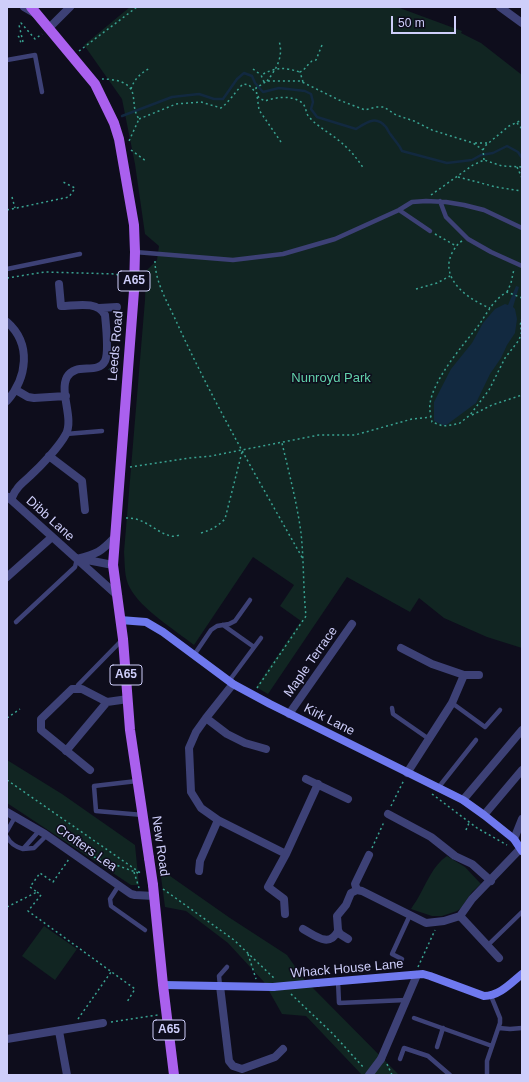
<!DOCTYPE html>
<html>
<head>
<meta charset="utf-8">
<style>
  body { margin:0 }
  #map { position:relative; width:529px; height:1082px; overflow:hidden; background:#0e0d1c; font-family:Helvetica,sans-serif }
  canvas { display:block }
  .frame { position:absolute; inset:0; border:8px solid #cecefa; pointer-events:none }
  .scale { position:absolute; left:391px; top:16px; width:65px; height:18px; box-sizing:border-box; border:2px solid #cecefa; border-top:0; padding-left:5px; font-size:12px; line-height:14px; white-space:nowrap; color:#cecefa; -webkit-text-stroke:3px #0e0d1c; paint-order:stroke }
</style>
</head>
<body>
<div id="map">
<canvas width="529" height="1082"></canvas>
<div class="frame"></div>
<div class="scale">50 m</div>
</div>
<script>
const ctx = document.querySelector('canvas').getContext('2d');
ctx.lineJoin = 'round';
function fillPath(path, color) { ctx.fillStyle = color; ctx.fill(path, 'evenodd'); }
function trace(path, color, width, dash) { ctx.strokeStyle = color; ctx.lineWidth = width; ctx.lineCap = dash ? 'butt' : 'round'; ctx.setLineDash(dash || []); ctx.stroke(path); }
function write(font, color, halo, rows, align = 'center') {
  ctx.font = font + ' Helvetica,sans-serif'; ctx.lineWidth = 3; ctx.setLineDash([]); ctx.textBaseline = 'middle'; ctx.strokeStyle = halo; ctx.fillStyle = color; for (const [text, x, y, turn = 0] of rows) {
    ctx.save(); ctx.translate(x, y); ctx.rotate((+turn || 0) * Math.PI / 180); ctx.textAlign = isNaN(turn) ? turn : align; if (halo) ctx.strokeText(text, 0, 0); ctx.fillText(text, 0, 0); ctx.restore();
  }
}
const green = new Path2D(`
  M130,7H397L462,31L461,33L481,43L522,75V648L487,637L444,618L419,598L410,612L347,577L268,694L256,687L301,621L280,606L294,585L253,557L194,645C176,631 140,608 130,588C124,578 125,564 124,552L145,300L146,271L157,260L159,246L145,234L135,164L122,99L84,45Z
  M7,760L62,794L135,845L139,885H131L7,803Z
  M447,856L465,867L481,884L472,892L461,908L457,911L442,916H432L411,909C413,905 416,902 418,898C426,884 433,865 447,856Z
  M160,869L230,918L287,955L303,978L399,1075H362L306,1016L282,1014L264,982L228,943L186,911L165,907Z
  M44,926L77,949L55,980L22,956Z`);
const water = new Path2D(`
  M516,286L519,287L513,307L515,309L517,319L515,333L507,345L501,358L490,374L476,403L445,426L434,421V402L451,369L472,343L483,323L495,309L505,304L508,305Z`);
const stream = new Path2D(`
  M122,116L172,97L199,94L214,99H223L237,79L244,73L252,76L255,83L263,92L279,88L305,91L311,94L313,102L311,109L317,117L356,129C367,122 376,115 386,127C388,130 389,133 391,135C395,141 399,144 402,151L447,163L472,160L481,155L493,153L507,146L518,152L522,158`);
const path = new Path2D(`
  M18,36L19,37L21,43L23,42L19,25L21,23L35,39L42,34
  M79,51L137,7
  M253,69L261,75
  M102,79C113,79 131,81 133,95C135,106 133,109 139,119L129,141
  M267,81C276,70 284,56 279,41
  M264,82L261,75C277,67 283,67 300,72
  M303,82L300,72C306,69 307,65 312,61L316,60L322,45
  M131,89C134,79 141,73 150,68
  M258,96L259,98L265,101C277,97 290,95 301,102C307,106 305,114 310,118C320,129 334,135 344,145C352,152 358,160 364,169
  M139,119L176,104L201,102L221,108C230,101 235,92 243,84L249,85L256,93
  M517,123L522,129
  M281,142L259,110L256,88L267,81H300L339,100L365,110L376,107H384L396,115L414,121L432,130L473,143L483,150
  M475,143H487
  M131,150L146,161
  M484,160L483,150L485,146L509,126L522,120
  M517,167L522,178
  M458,177L496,187L522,191
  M431,195L473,165L484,160L502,166L522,167
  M12,197L15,208
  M7,210L69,197L75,188L63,182
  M435,234L456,246
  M462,241C457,244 455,248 452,253C439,279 469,300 490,308
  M155,261C155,282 168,303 177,323C214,404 259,481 303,559
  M7,278L45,272L116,274L125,279
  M416,289L437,283L450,276
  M507,292L511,283L514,269
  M522,298L507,292C494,299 487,313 479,325C464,344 433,379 430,404C429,409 431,417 432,422L443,426L452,425L460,423L470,415L489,390L505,358L519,340L522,331L520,326L522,318
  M109,369L118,374
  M472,415L492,405L522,395
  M130,467L190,458L211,456L319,435H355L412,419L431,417
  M126,518C145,517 156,533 171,536C174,537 178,535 181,535
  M201,533C211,530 217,527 225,519L242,452
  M257,688L306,616C303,588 304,561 301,533C297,503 289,473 282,443
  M7,718L20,709
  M7,780L142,874
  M432,794L477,828L507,845
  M391,806L404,780
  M466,830L469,823
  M372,848L384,822
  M94,857L141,874
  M134,872L139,888
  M163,889L234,940L275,979
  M37,892L41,895L28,911L135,989L127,1002
  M7,907L37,892L30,887L40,873L53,882L69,859
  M248,954L256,979
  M418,967L435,930
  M291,994L333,1034L364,1068
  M78,1019L111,972
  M111,1022L158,1015
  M387,1064L392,1075`);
const lane = new Path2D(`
  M7,60L35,55L42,92
  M440,201L446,217L468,239L491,252L522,266
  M399,210L430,231
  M135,252L233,260L283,254L335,239L399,210L412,202L426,201L446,202L464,205L484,210L522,228
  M7,269L80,254
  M66,434L102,431
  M16,622L75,567L77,559
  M223,625L254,647
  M194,655L211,630L217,626L229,624L235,621L250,600
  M229,681L261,638
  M78,685L123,639
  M452,703L485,727L500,710
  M392,708L393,714L429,739
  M137,781L94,786L96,811L143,815
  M438,788L476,740
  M7,831L15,817
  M7,837C10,843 16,847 23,849L39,831
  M23,849L34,848L47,835
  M119,885L110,899L111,906L145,930
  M487,946L522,912
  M402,959L392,954L410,915
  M338,981L339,1003L406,1000
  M220,986L219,976L227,967
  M414,1018L492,1046
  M499,1028L510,1029L522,1028
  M437,1047L443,1028
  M400,1059L404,1048L428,1056L450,1075
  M487,1075V1061L500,1023V1018L491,996`);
const street = new Path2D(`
  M24,7L36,14
  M500,7L522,23
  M48,29L70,7
  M99,308L117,307
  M7,322C32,344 27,378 7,401
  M16,390L28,397L34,398L66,396
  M49,456L82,481L85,510
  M8,497L118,596
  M11,500C13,496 14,492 17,489C20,484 26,480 30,476C41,466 59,447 66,434C74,418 59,392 67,377C75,362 98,375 105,361C109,353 106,325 105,315C97,300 75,306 61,306L59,284
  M77,559C97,554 101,552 115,537
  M82,559L113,565
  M7,577L52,537
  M401,648L432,664L464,675L452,703L407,773
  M464,675H479
  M233,684L206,718L196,732L189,748L191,792L201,808L218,820L286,854
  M289,714L352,624
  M206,718L227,734L245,743L266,749
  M66,751L107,702L128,699
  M90,770L41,730V719L72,689H82L107,702
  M306,779L348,799
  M463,800L522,730
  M7,812L45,834L131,894L135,895L154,896
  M388,814L431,837L455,856L472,864L491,881
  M484,815L522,770
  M514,839L522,819
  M199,871L200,861L218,820
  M357,890L355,884L369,855
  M285,914L284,899L268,887L286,854L318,784
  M460,916L499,958
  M303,929C316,936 329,948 338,931
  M348,939L340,934L338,930L337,916L346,905L351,893L357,890L362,891L426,923L444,921L460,916L472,899L520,849
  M220,986L229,1061L233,1066L242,1069L275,1057L283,1049
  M59,1031L67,1075
  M7,1039L103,1023
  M381,1059L417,975`);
const secondary = new Path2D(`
  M120,620L146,622L163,632L233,684L270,704L463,800L484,815L514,839L522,851
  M317,983L423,974L430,976L484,996C499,996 510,984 522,974
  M163,985L273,987`);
const primary = new Path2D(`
  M31,7L95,84L114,123L119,139L134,225L135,252L134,291L113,565L123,639L130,730L149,858
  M153,885L163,985L174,1075`);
const streetBridge = new Path2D(`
  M369,1075L381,1059`);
const secondaryBridge = new Path2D(`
  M273,987L317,983`);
const primaryBridge = new Path2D(`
  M149,858L153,885`);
const shields = [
  [134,281,32],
  [126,675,32],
  [169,1030,32]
];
const shieldNames = [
  ["A65",134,281],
  ["A65",126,675],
  ["A65",169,1030]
];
const streetNames = [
  ["Leeds Road",116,346,-85],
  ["Dibb Lane",50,519,42],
  ["Maple Terrace",311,662,-55],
  ["Kirk Lane",329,720,27],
  ["New Road",160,846,82],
  ["Crofters Lea",86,848,35],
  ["Whack House Lane",347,969,-5]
];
const parkNames = [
  ["Nunroyd Park",331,378]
];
fillPath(green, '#112522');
fillPath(water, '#122940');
trace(stream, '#122940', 2.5);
trace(path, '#39a291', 1.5, [2, 3]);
trace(lane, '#3d4176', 4.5);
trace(street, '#3d4176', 8);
trace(secondary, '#6f79ef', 8);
trace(primary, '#aa60ee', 10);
trace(streetBridge, '#3d4176', 8);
trace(secondaryBridge, '#6f79ef', 8);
trace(primaryBridge, '#aa60ee', 10);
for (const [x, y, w] of shields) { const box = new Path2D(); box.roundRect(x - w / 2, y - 10, w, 20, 3); ctx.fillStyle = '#0e0d1c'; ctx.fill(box); trace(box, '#cecefa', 1); }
write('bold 12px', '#cecefa', null, shieldNames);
write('13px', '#cecefa', '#0e0d1c', streetNames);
write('13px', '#62d1aa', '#0e0d1c', parkNames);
</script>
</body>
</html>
